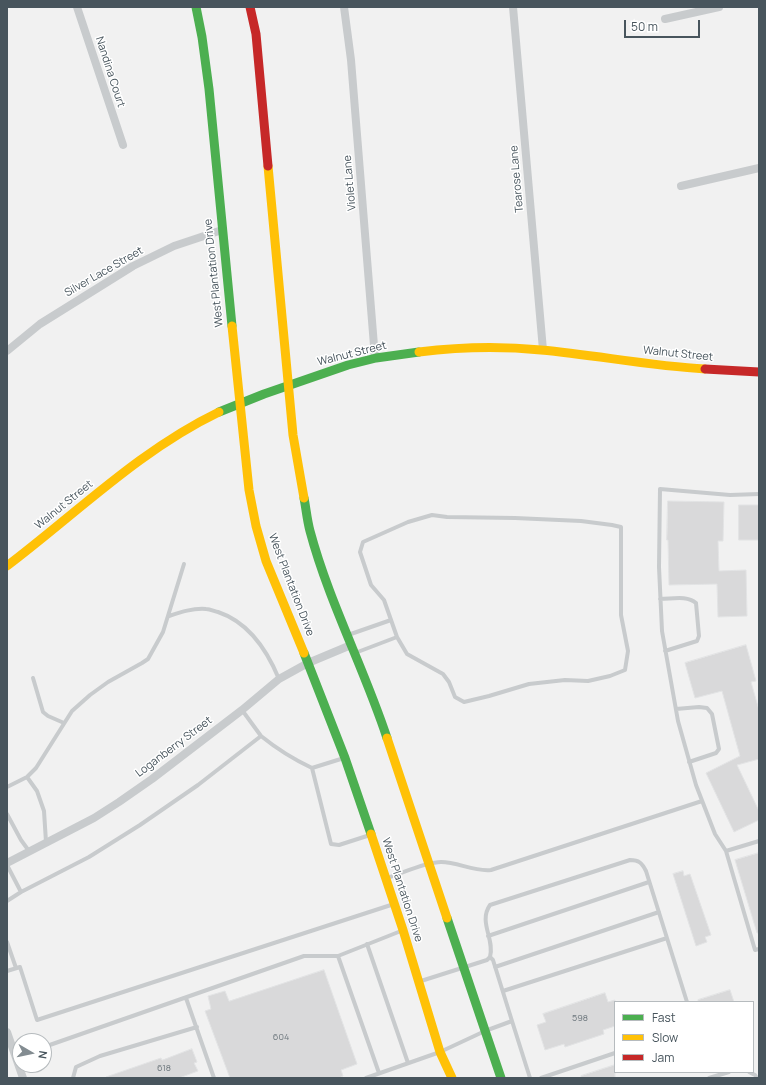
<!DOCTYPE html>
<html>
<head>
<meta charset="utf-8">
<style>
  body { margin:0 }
  #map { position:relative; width:766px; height:1085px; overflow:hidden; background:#f1f1f1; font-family:Manrope,sans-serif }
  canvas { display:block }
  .frame { position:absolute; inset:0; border:8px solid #48555d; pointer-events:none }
  .legend { position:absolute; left:614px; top:1001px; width:140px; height:72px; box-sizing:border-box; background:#fff; border:1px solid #b6bbbe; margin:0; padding:5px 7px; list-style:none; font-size:12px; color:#48555d }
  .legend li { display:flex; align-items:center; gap:8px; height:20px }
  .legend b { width:20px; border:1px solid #b6bbbe }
  .north { position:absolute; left:12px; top:1033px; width:40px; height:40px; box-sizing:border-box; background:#fff; border:1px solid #b6bbbe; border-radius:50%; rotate:99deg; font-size:11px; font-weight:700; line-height:16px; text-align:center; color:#48555d }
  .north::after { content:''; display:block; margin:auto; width:14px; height:18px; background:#838c91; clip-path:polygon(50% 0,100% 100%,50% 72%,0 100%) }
  .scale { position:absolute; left:624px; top:20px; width:76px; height:18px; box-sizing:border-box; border:2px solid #48555d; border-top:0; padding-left:5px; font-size:12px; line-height:14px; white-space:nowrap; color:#48555d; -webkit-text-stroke:3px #fff; paint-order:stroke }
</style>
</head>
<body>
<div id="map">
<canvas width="766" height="1085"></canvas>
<div class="frame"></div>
<ul class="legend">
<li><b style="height:5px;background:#4caf50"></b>Fast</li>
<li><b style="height:5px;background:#ffc107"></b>Slow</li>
<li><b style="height:5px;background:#c62828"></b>Jam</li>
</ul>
<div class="north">N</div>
<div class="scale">50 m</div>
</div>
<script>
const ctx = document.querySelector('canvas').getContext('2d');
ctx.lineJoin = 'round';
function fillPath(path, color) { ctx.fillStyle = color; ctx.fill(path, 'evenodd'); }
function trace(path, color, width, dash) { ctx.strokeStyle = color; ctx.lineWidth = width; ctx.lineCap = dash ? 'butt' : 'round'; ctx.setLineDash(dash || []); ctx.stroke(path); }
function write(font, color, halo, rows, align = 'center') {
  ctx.font = font + ' Manrope,sans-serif'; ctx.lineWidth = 3; ctx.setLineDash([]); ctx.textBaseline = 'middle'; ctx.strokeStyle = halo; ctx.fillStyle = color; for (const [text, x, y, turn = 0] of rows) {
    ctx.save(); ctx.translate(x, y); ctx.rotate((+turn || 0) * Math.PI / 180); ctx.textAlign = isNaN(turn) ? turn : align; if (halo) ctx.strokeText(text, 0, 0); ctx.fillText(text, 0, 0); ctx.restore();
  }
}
const building = new Path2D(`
  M668,501L724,502L723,541H718L719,571L746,570L747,616L718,617L717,584L669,585L668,540H667Z
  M739,505H759V540H739Z
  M746,645L756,681L751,682L759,710V759L737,765L759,811V820L734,832L706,773L740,756L722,691L695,698L685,663Z
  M759,853V933H757L735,860Z
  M683,871L684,876L690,874L711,935L705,937L707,942L696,946L673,874Z
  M324,970L357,1064L341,1070L343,1076L339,1078H230L205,1011L211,1009L208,996L225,991L229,1001Z
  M730,990L734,1002H698V1000Z
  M605,993L608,1002L615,1000V1026L603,1030L604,1034L565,1047L564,1044L545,1050L537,1025L546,1022L543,1014Z
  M192,1049L197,1062L194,1063L198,1071L179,1078H107L106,1077L161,1058L162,1060Z
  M615,1065V1078H581V1076Z`);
const lane = new Path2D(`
  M759,494L730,495L660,489L659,567L662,631L678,721L696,785L715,834L726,851L755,950L759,949
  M660,599C672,599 687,595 696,603L699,636L697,641L665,651
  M169,616C181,612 193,608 206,609C210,609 214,611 218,612C248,622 267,650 279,679
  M348,635L391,620
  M355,653L397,637L407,654L443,674L449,682L455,697L464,702L489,696L529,684L565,680L588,681L610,676L625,670L628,651L621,615V527L612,525L581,521L515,518L447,517L432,515L408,522L363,542L360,552L371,585L384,600L397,637
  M33,678L43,712L48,716L64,723
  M676,709L699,707L707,708L712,714L719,749L716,753L689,762
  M261,736C277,749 293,759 312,768
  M344,758L312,768L331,844L339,845L370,835
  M27,777L37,791L44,811L46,842
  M7,787L27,777L36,768L72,711L90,695L108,682L142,663L148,659L163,632L184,564
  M7,814L21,840L29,851
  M726,851L759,841
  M7,865L21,892
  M387,878C403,873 425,862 441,862C458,862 474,872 491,870L702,801
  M7,901L21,892L89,857L140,825L198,785L261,736L242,710
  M488,936L649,882
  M7,942L16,968
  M367,944L408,1063
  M338,956L379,1073
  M495,967L659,912
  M7,971L20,967L37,1020L394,904
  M421,981L487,960L490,957C495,939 478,922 490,905L630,860C639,860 642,863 646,871L687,1002
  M503,991L667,938
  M186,998L214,1078
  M512,1021L530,1078
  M44,1047L304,956H338L401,931
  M749,1072L755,1075L757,1078
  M73,1078L76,1067L100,1056L197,1027
  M366,1078L440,1052L485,1031L512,1021L493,960L490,957
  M541,1078L615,1053
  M709,1078L729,1072`);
const street = new Path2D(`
  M77,7L123,145
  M344,7L351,60L375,358
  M513,7L543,350
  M665,19L719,7
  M681,186L759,168
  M7,351L40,324L133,266L174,246L222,230
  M7,863L94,818L119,802L152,779L242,710L279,679L308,663L351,645
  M7,1032L23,1078`);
const fast = new Path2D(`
  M196,7L202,37L209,89L232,326
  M219,412L264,394L348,365L376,358L419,352
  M304,498C306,508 307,520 310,531C329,602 364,668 387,738
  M304,653L345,758L371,834
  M447,918L501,1078`);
const slow = new Path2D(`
  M268,166L293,435L304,498
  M232,326L249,490L256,526L266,561L304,653
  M419,352C459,347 501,346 541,350C596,355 650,366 705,369
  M7,566C77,513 140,450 219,412
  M387,738L447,918
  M371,834L403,930L440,1052L452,1078`);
const jam = new Path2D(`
  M250,7L256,34L268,166
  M705,369L759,372`);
const numberNames = [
  ["598",580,1018],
  ["604",281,1037],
  ["618",164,1068]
];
const streetNames = [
  ["Nandina Court",110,72,72],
  ["Tearose Lane",517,179,-95],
  ["Violet Lane",350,183,-95],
  ["Silver Lace Street",104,272,-30],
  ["West Plantation Drive",214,273,-96],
  ["Walnut Street",352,354,-14],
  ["Walnut Street",678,354,6],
  ["Walnut Street",64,505,-39],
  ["West Plantation Drive",291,585,69],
  ["Loganberry Street",174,747,-37],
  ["West Plantation Drive",402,890,72]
];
fillPath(building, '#d9d9da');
trace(building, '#e2e3e4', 1);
trace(lane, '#c8cbcd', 4);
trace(street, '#c8cbcd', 8);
trace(fast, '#4caf50', 9);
trace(slow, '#ffc107', 9);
trace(jam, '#c62828', 9);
write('9px', '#6d777d', null, numberNames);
write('11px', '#48555d', '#fff', streetNames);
</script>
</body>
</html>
